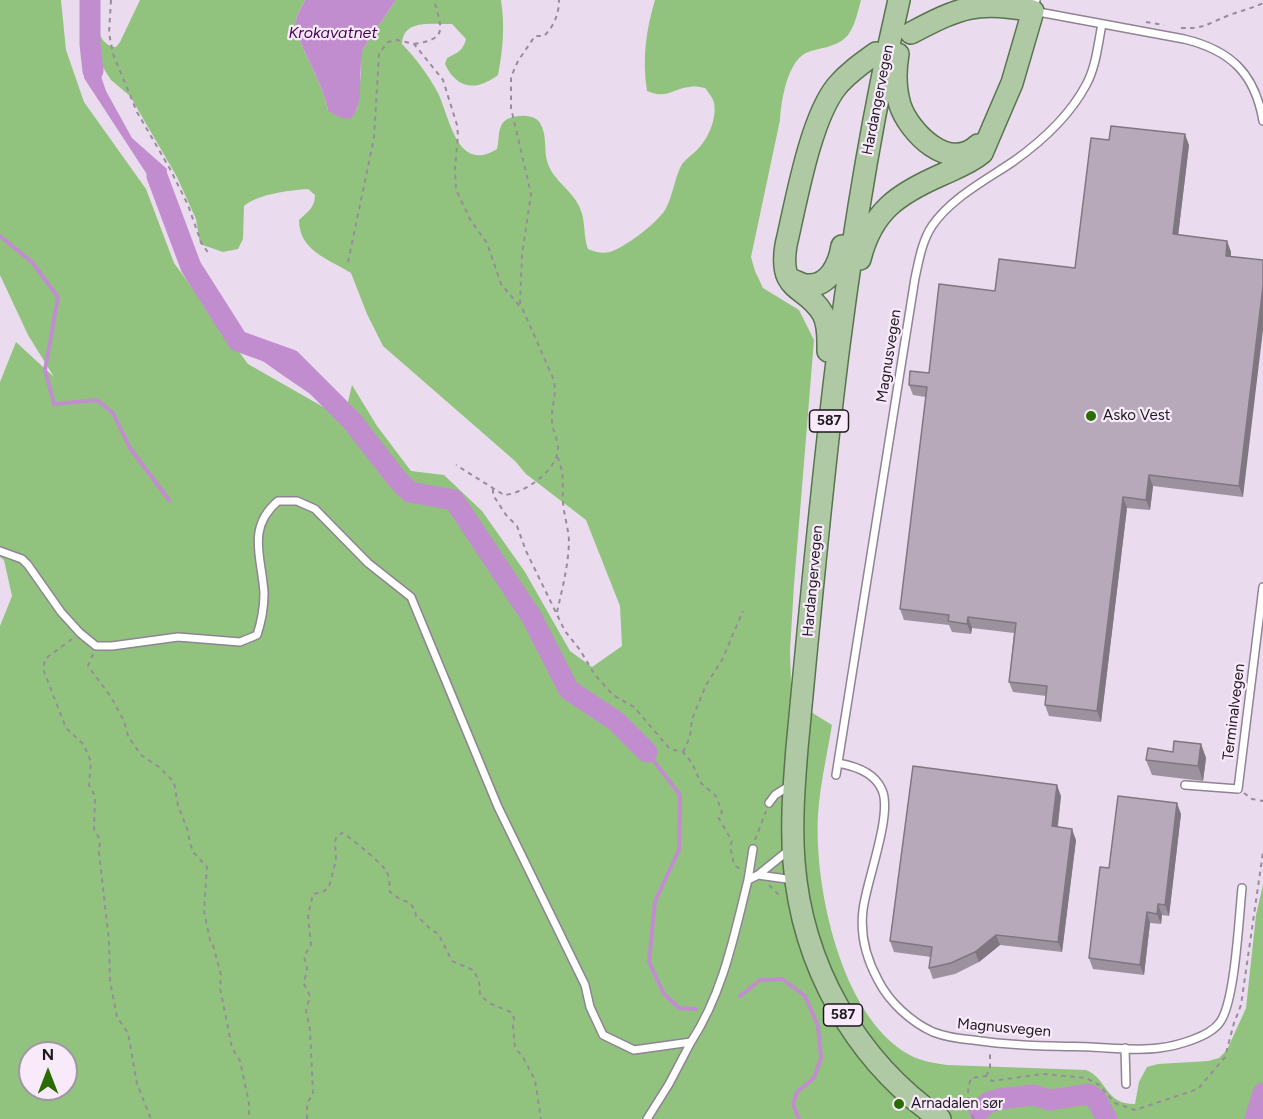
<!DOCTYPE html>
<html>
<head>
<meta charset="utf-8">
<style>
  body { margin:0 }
  #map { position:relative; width:1263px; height:1119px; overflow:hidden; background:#eadcee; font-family:Figtree,sans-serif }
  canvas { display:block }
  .north { position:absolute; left:18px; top:1041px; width:60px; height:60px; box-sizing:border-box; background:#f8e9fb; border:2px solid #a196a3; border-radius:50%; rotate:0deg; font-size:16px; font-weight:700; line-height:24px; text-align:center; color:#1e191f }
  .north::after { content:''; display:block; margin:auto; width:21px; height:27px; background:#2b6c00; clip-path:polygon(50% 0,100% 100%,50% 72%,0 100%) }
</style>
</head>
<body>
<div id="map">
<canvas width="1263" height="1119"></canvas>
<div class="north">N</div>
</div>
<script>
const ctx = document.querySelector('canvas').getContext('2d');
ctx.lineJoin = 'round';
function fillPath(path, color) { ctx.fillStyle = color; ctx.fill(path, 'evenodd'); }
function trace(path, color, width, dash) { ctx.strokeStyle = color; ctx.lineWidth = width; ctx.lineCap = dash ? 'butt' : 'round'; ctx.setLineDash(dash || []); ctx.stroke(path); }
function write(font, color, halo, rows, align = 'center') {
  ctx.font = font + ' Figtree,sans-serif'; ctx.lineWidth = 4.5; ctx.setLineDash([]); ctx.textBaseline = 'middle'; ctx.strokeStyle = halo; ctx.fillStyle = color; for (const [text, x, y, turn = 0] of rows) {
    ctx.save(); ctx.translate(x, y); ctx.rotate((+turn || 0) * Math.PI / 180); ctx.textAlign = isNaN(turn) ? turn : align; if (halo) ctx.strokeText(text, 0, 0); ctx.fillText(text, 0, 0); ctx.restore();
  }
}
const green = new Path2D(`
  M0,0H61L66,50L84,102L146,189L174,263L248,364L346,420L351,421L347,406L352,385L377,426L411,471L444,475L482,511L525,572L570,651L592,667L622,646L620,606L586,520L526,474L515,461L383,346L367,314L351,273C329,259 299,251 299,220C307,212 315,208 315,195L308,189C290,190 258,194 244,206L243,239L238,249L223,252L200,244L196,219L177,177L130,96L111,80L100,63L92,36L93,0H97C96,15 95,46 116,47L120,42L140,0H305C302,8 297,12 296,21C293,38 325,85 328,111L357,110L361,74L360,57L363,49L396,0H501C505,25 503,50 498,75C477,91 457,90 445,64L447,58C457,53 463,51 466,39L452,24C434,25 403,18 402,44C415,57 429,76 438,93C450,118 457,174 497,149C499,142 498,132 501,126C505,114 534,112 540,123C548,136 543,151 548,164C554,181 573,191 580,208C586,222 583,236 588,249C595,252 602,254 610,252C624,248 657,223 665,210C673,196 674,180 681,166C685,159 691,156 697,150C708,139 717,119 714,103C713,98 708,92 705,88C700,87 694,86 690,87C672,88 668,100 647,91C642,59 646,30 655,0H861C858,11 855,26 848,35C837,48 820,47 806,53C787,62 781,102 780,120L751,257L755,271L763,288L799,310L814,340L794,585L790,650L791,684L797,700L811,712L832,725C827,755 820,785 818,815C814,887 841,1016 908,1054C920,1061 934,1063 947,1065L1086,1070C1108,1079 1104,1104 1135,1104L1139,1082L1147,1067L1158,1064L1208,1061L1219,1058L1227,1050L1246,1008L1256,915L1263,885V1119H0V626L12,596L4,560L0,557V382L16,342L54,377L28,335L0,275ZM30,1053H66V1089H30Z`);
const water = new Path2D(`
  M305,0H396L363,49C357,67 366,107 350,119L341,118L328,111C325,85 293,38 296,21C297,12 302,8 305,0Z
  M90,44L106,91L132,138L167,169L165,202L84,78Z
  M238,341L257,345L272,351L318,378L336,393L352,421L347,420C313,395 278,373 245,348Z`);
const stream = new Path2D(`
  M0,236L32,262L58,297L45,370L54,404L97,400L113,413L130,448L169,500
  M647,752L680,795L679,850L655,901L649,962L664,994L679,1008L696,1009
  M740,996L760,980L782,979L805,996L818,1026L821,1058L814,1078L797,1092L793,1104L799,1119`);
const river = new Path2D(`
  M90,0V44L93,71
  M157,176L191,267L238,341L291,360L352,421L397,479L410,492L454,500L531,616L569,690L616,721L647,752
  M979,1111L989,1102L1000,1099L1033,1095L1050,1100L1088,1094L1096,1099L1107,1119
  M1255,1119L1263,1093`);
const path = new Path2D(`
  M111,0L109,33L113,54L137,112L170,169L188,205L201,242L209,254
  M1146,22L1164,25
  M1181,28C1204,29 1207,24 1227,16C1239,11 1251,9 1263,3
  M414,44C448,39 442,29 434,0
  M348,262L374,138L379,53L388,42L397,40L414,44L443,80L457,125L458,135L455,168L456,190L471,221L487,243L501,284L523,310L553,378C558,393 551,405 552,420C552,430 558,439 558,448C558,470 524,494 504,495L456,465
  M520,304L522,255L531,194L511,108V77L518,61L535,36H544C554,26 559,14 559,0
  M493,489V495L506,515L517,526L526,551L565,631L580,650L595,675L613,695L634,707L670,749L683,752L692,763L701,783L716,796L722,812L718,817L732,841L730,846L734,865L740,869
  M557,612C562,590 568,567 569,543C569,530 564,516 563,502C562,483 565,474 557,456
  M72,639L45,659L43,669L66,728L84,745L91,762L89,785L95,796L94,829L100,840L99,853L109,941L110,981L117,1017L128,1033L137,1084L151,1119
  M93,654L88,666L111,697L124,721L128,736L141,755L159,767L174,782L178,806L188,831L190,844L194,853L207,867L204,911L210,940L213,945L221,975L220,988L232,1048L240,1061L249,1103V1119
  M683,752L690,737L692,719L706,685L722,660L743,611
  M1244,793L1252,799L1263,801
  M755,840L766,811
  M769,885L782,898
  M986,1076L990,1069V1050
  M307,1119V1103L313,1094L310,1029L306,1011L310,996L304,984L307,968L304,956L311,945L308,915L313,894L323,892L329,887L336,860L335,841L337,836L342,833C348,835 386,867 387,872C389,878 390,886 390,892L401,900L409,902L415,910L416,916C424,921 430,931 438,933L452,961L473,970L479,980L480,995L489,1003L511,1012L514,1018L513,1026L515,1048L523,1057L535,1080L541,1119
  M974,1119C967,1105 966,1093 971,1078L986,1076L992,1081L1043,1074L1086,1078L1099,1085L1115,1103L1135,1110L1198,1089L1225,1057L1234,1023L1241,1005L1263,852`);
const lane = new Path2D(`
  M1036,0L1033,11L1184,39C1230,50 1255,73 1263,121
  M0,551L22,559L28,565L61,612L80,633L96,646H112L178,637L240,642L257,635C262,620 264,608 264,593C262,558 246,528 278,501H297L315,509L368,563L411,597L498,807L585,985L590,1007L603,1035L634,1050L691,1042C723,993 734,936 748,880
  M838,763C855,766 875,773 882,790C893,814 866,882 863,910C860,934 866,958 878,980C889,1002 911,1022 933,1032C946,1037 960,1039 973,1040C1012,1046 1052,1046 1091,1047C1113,1048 1137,1051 1159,1048C1176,1046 1210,1037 1220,1022C1235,1002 1239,917 1242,888
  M836,775L915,278C919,260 922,241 932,226C951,198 986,180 1014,161C1042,141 1070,115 1086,85C1096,67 1098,44 1102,24
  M1185,785L1238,789L1263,587
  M769,803L775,795L789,786
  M753,849L748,880L758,875L789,850
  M758,875L794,880
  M1125,1048L1126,1084
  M647,1119L669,1084L691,1042`);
const primary = new Path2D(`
  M899,0C842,246 821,497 797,748C794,786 791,824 794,862C802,965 855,1060 940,1119
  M898,54C895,71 895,88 900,105C909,132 949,173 978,145
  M860,259C872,211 898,194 941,175C956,168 970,163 982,153L1012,83L1033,11C978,0 960,7 911,33
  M789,279C795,280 801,285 807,285C829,287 839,264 842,246
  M828,351C828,339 829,325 823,314C806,284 778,294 786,245C796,203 810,119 837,86C848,73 862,63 876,53`);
const wall = new Path2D(`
  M1109,140L1189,145L1178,235L1227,241L1231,252V256L1243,497L1153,486L1150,510L1127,508L1101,722L1049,716L1045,705L1046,696L1013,692L1009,682L1014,633L972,628L971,634L952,632L949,625L904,620L900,609L926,397L913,395L909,385L929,373L995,291L1075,268Z
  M1201,744L1206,758L1203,781L1152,775L1146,760Z
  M1061,796L1058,827L1076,840L1062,952L1000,945L979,962L955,974L933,979L929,968L931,957L894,952L890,941Z
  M1181,814L1169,916L1162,915L1161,924L1150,923L1144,975L1093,969L1089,958L1109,868Z`);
const shadedWall = new Path2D(`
  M1185,134L1189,145L1177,245L1173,234Z
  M1227,241L1231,252L1230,267L1226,256Z
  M1263,286V330L1243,497L1239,486Z
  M1149,475L1153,486L1150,510L1146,500Z
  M1123,497L1127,508L1101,722L1097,711Z
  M968,617L972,628L971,634L967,624Z
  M1201,744L1206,758L1203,781L1198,766Z
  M1057,785L1061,796L1056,837L1052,826Z
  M1177,803L1181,814L1169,916L1165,905Z
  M1072,829L1076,840L1062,952L1058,942Z
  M1158,904L1162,915L1161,924L1157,914Z
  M1147,912L1150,923L1144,975L1140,965Z
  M996,935L1000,945L979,962L975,952Z`);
const building = new Path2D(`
  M1111,126L1185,134L1173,234L1227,241L1226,256L1263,260V286L1239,486L1149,475L1146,500L1123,497L1097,711L1045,705L1047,686L1009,682L1016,623L968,617L967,624L948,621L949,615L900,609L927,387L909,385L910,371L929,373L939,284L995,291L999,259L1075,268L1091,138L1109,140Z
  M1174,741L1201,744L1198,766L1146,760L1148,748L1173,752Z
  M913,766L1057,785L1052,826L1072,829L1058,942L996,935L975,952L951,963L929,968L932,947L890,941Z
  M1118,796L1177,803L1165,905L1158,904L1157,914L1147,912L1140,965L1089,958L1100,867L1109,868Z`);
const markers = [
  [1091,416,6,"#2b6c00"],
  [899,1104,6,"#2b6c00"]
];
const shields = [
  [829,421,39],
  [843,1015,39]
];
const shieldNames = [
  ["587",829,421],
  ["587",843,1015]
];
const streetNames = [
  ["Hardangervegen",878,100,-79],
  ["Magnusvegen",889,356,-81],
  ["Hardangervegen",813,581,-85],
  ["Terminalvegen",1234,712,-83],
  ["Magnusvegen",1004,1028,5]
];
const poiNames = [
  ["Asko Vest",1103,416],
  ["Arnadalen sør",911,1104]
];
const waterNames = [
  ["Krokavatnet",333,33]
];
fillPath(green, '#91c37e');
fillPath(water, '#c28dcf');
trace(stream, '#c28dcf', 4);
trace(river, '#c28dcf', 21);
trace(lane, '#908394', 10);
trace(primary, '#58744e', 24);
trace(path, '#978d9a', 2, [4.5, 4.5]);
trace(lane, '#fff', 7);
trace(primary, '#aec9a4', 21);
fillPath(wall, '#9d91a0');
fillPath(shadedWall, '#807682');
fillPath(building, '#b7a9ba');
trace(building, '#807682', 1.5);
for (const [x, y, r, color] of markers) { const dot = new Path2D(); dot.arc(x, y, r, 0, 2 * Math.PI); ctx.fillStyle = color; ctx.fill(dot); trace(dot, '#f8e9fb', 2); }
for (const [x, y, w] of shields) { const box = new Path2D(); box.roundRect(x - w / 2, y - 11, w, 22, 4.5); ctx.fillStyle = '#f8e9fb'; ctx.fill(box); trace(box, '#1e191f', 1.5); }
write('bold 14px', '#1e191f', null, shieldNames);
write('15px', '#1e191f', '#f8e9fb', streetNames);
write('15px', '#1e191f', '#f8e9fb', poiNames, 'left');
write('italic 16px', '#460055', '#f8e9fb', waterNames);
</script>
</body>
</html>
